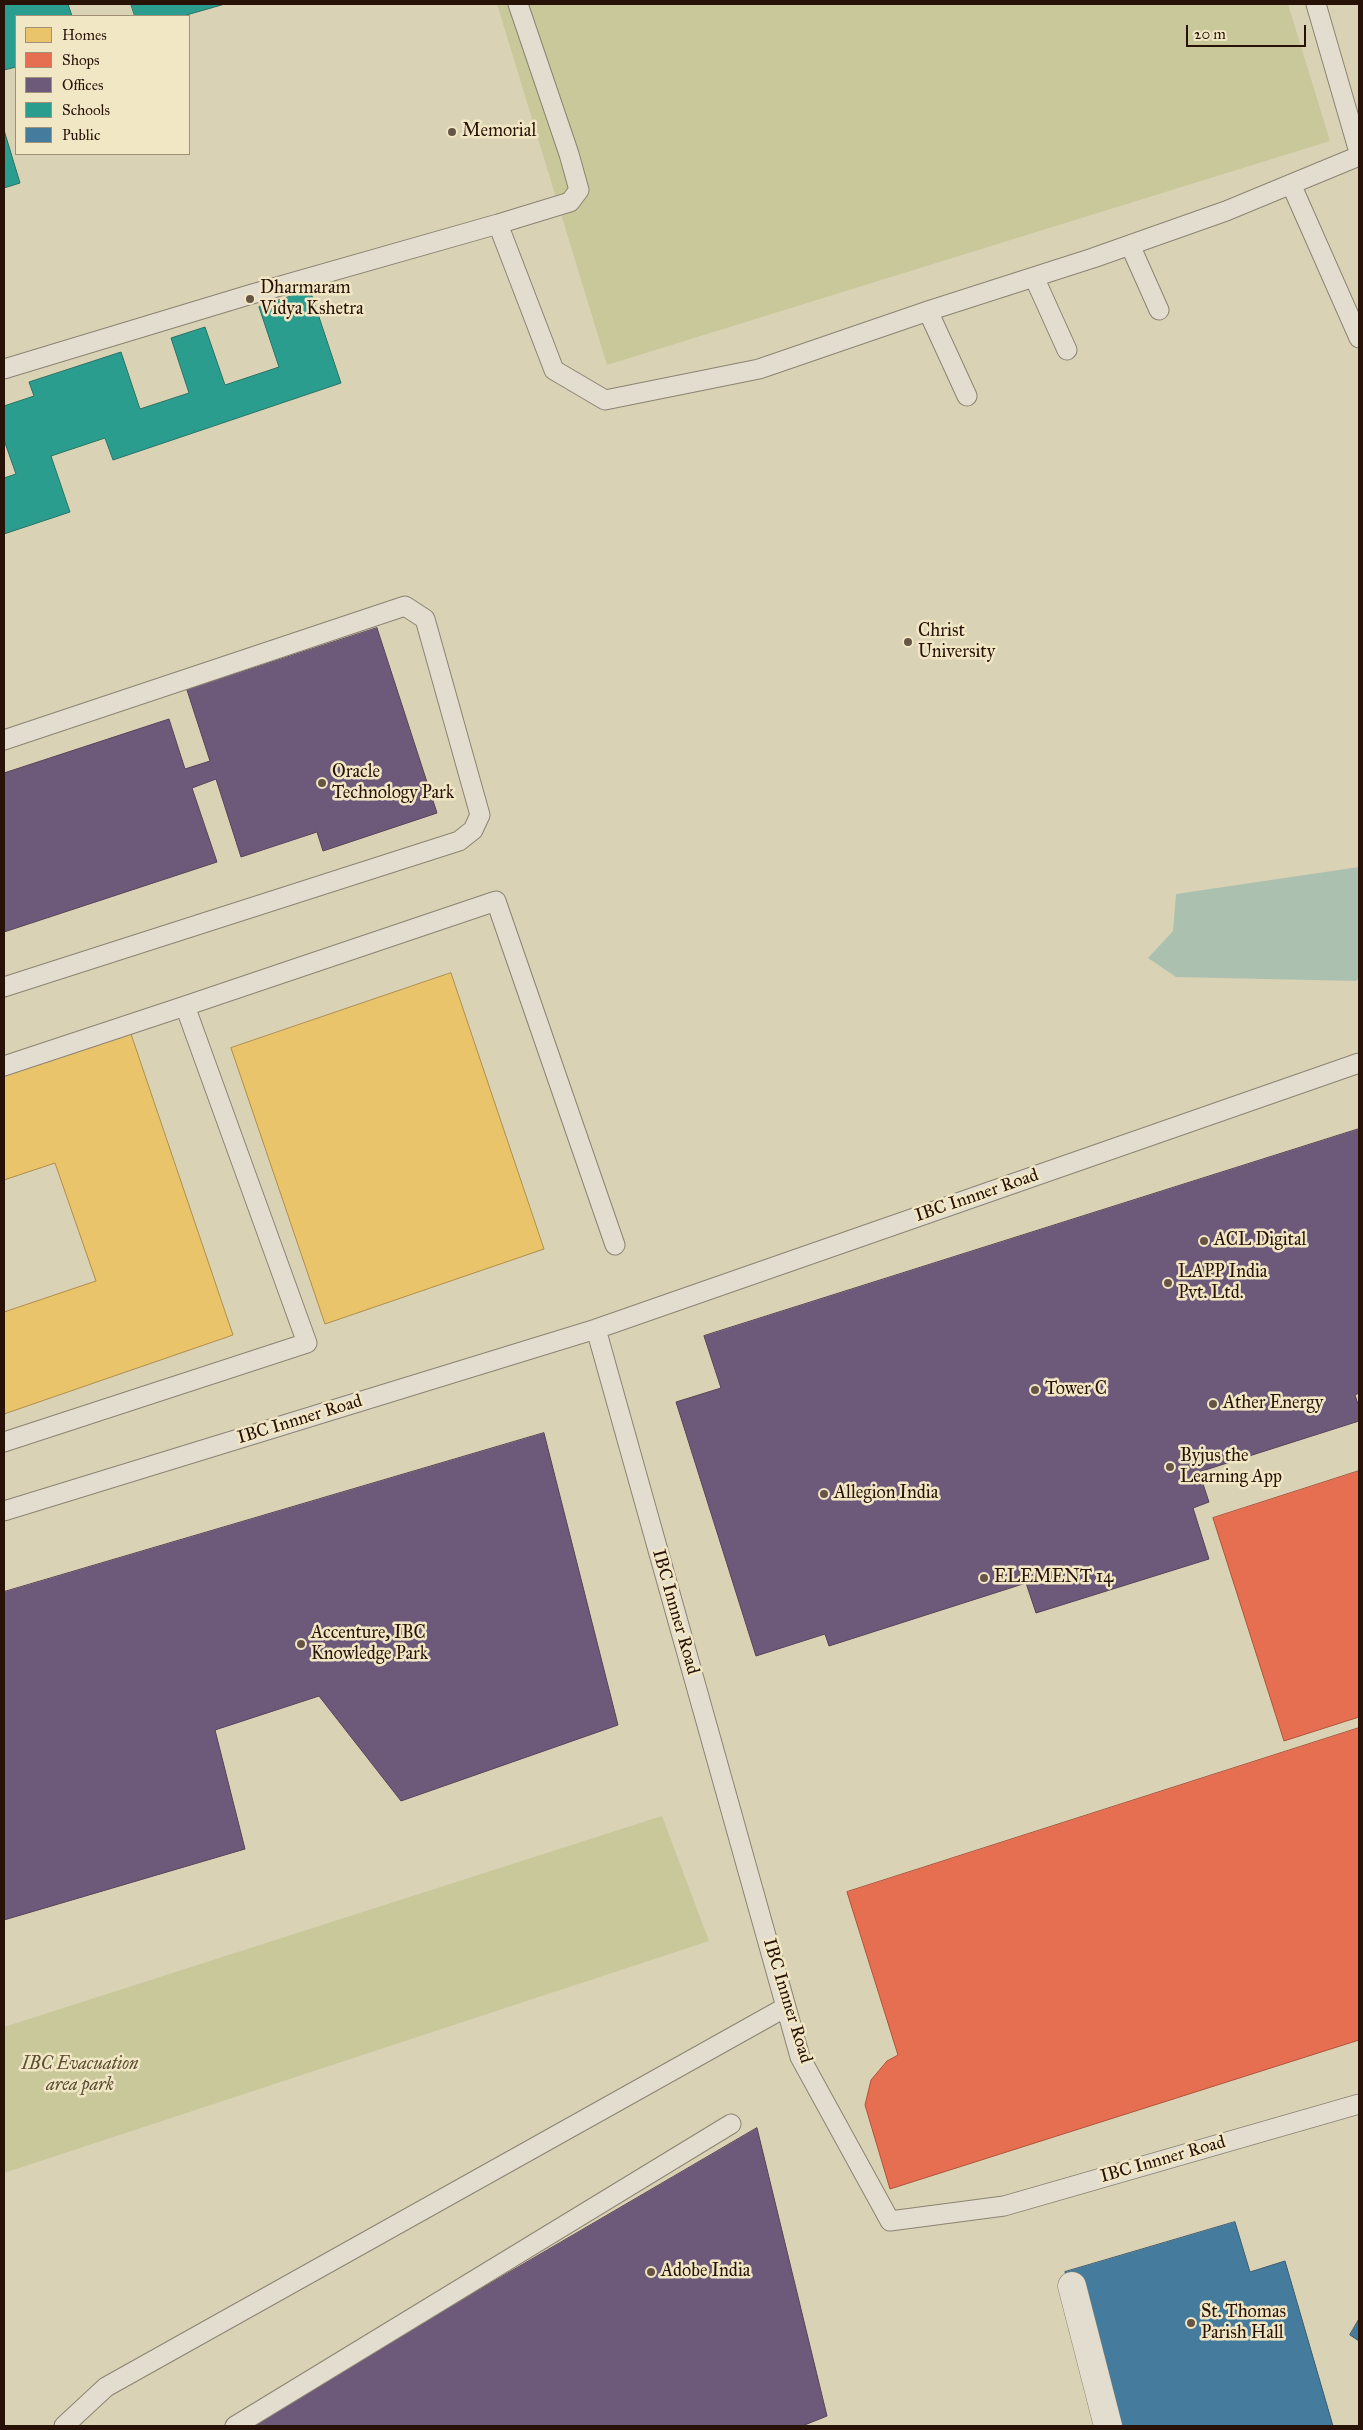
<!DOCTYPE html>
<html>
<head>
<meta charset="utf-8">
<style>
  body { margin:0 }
  #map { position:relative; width:1363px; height:2430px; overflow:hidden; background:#dad2b5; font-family:"IM FELL Great Primer",serif }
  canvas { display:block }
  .frame { position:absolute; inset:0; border:5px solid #281107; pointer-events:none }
  .legend { position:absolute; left:15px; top:15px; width:175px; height:140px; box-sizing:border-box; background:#f1e7c5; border:1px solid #a19179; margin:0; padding:6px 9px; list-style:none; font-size:15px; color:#281107 }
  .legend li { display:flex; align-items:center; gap:10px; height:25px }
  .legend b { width:25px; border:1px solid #a19179 }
  .scale { position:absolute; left:1186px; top:25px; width:120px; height:22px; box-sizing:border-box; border:2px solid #281107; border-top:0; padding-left:6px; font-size:15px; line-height:18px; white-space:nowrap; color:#281107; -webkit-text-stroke:4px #f1e7c5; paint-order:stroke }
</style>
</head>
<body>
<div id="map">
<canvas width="1363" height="2430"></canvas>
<div class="frame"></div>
<ul class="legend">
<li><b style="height:14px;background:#e9c46a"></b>Homes</li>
<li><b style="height:14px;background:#e76f51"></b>Shops</li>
<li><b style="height:14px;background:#6d597a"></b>Offices</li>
<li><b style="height:14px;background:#2a9d8f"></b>Schools</li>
<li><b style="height:14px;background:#457b9d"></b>Public</li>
</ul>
<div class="scale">20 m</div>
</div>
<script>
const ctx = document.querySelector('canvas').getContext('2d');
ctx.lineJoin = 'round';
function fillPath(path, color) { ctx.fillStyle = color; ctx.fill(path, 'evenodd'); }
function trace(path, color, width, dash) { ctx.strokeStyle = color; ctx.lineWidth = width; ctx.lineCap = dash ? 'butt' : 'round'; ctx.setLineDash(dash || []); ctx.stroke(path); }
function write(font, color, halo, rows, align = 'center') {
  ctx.font = font + ' "IM FELL Great Primer",serif'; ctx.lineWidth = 5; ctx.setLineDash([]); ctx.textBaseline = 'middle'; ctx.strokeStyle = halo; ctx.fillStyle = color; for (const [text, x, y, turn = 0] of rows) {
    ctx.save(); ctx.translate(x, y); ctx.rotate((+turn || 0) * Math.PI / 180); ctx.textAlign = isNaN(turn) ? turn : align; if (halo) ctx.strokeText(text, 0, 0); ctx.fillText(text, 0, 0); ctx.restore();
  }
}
const green = new Path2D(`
  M497,4H1288L1330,141L607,365Z
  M662,1816L709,1941L4,2173V2027Z`);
const water = new Path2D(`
  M1359,867V978L1356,981L1176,977L1148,958L1173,931L1176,894Z`);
const homes = new Path2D(`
  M451,973L544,1249L325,1324L231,1048Z
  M130,1031L233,1335L4,1414V1312L96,1281L55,1163L4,1180V1074Z`);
const shops = new Path2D(`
  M1359,1471V1717L1284,1741L1213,1518Z
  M1359,1728V2040L890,2189L865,2105L871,2080L887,2061L898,2055L847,1892Z`);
const offices = new Path2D(`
  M377,628L437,813L323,851L317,832L241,857L216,779L192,788L217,862L4,932V773L169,719L185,769L210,761L187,690Z
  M1359,1129V1393L1355,1395L1359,1407V1421L1199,1472L1209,1502L1193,1508L1209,1559L1036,1613L1026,1583L829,1646L825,1634L756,1656L676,1402L721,1388L704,1336Z
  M544,1433L618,1725L401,1801L319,1696L215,1730L245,1849L4,1920V1592Z
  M757,2128L827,2416L802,2426H246Z`);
const schools = new Path2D(`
  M4,4H68L72,16H16V67L4,70Z
  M131,4H225L183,16H135Z
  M4,130L20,183L4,188Z
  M310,290L341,383L113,460L105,438L51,456L70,512L4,534V478L16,474L4,440V406L34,396L29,382L121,352L140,409L189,393L171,338L205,327L225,385L279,367L259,307Z`);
const public = new Path2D(`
  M1235,2222L1250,2272L1285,2261L1333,2426H1110L1065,2272Z
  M1359,2319V2341L1350,2335Z`);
const lane = new Path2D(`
  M1316,4L1359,152
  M1291,184L1359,338
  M498,224L570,202L579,190L569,154L518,4
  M1130,245L1159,310
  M1034,277L1067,350
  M928,311L967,396
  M4,369L252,294L498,224L554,370L605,400L759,369L928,311L1093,258L1226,211L1359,156
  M4,740L405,606L425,619L480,815L473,830L459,841L4,987
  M185,1006L496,901L615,1245
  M4,1066L185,1006L307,1343L4,1442
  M596,1329L800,2057L890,2221L1004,2206L1359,2104
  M4,1511L596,1329L1359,1063
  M64,2426L106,2387L786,2007
  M235,2426L731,2124`);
const street = new Path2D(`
  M1072,2286L1108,2426`);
const markers = [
  [452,132,5,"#654"],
  [250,299,5,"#654"],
  [908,642,5,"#654"],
  [322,783,5,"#654"],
  [1204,1241,5,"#654"],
  [1168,1283,5,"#654"],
  [1035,1390,5,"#654"],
  [1213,1404,5,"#654"],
  [1170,1467,5,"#654"],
  [824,1494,5,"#654"],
  [984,1578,5,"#654"],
  [301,1644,5,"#654"],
  [651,2272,5,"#654"],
  [1191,2323,5,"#654"]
];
const poiNames = [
  ["Memorial",462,132],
  ["Dharmaram",260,289],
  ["Vidya Kshetra",260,310],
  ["Christ",918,632],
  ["University",918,653],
  ["Oracle",332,773],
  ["Technology Park",332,794],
  ["ACL Digital",1214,1241],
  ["LAPP India",1178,1273],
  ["Pvt. Ltd.",1178,1294],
  ["Tower C",1045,1390],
  ["Ather Energy",1223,1404],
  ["Byjus the",1180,1457],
  ["Learning App",1180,1478],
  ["Allegion India",834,1494],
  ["ELEMENT 14",994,1578],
  ["Accenture, IBC",311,1634],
  ["Knowledge Park",311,1655],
  ["Adobe India",661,2272],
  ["St. Thomas",1201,2313],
  ["Parish Hall",1201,2334]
];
const streetNames = [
  ["IBC Innner Road",977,1196,-19],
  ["IBC Innner Road",300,1420,-17],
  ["IBC Innner Road",675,1612,74],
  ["IBC Innner Road",787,2001,73],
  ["IBC Innner Road",1163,2160,-16]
];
const parkNames = [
  ["IBC Evacuation",80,2065],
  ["area park",80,2086]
];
fillPath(green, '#c8c89b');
fillPath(water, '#acc0b0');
fillPath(homes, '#e9c46a');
trace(homes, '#af8e4c', 1);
fillPath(shops, '#e76f51');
trace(shops, '#ae533b', 1);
fillPath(offices, '#6d597a');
trace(offices, '#584358', 1);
fillPath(schools, '#2a9d8f');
trace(schools, '#297366', 1);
fillPath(public, '#457b9d');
trace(public, '#3c5b70', 1);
trace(lane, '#8b8372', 21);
trace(street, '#8b8372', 29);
trace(lane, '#e2ddce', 19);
trace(street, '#e2ddce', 28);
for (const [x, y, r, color] of markers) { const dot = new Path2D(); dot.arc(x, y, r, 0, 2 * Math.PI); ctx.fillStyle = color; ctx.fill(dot); trace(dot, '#f1e7c5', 2); }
write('18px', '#281107', '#f1e7c5', poiNames, 'left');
write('18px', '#281107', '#f1e7c5', streetNames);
write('italic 18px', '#5b4e33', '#f1e7c5', parkNames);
</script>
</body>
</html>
